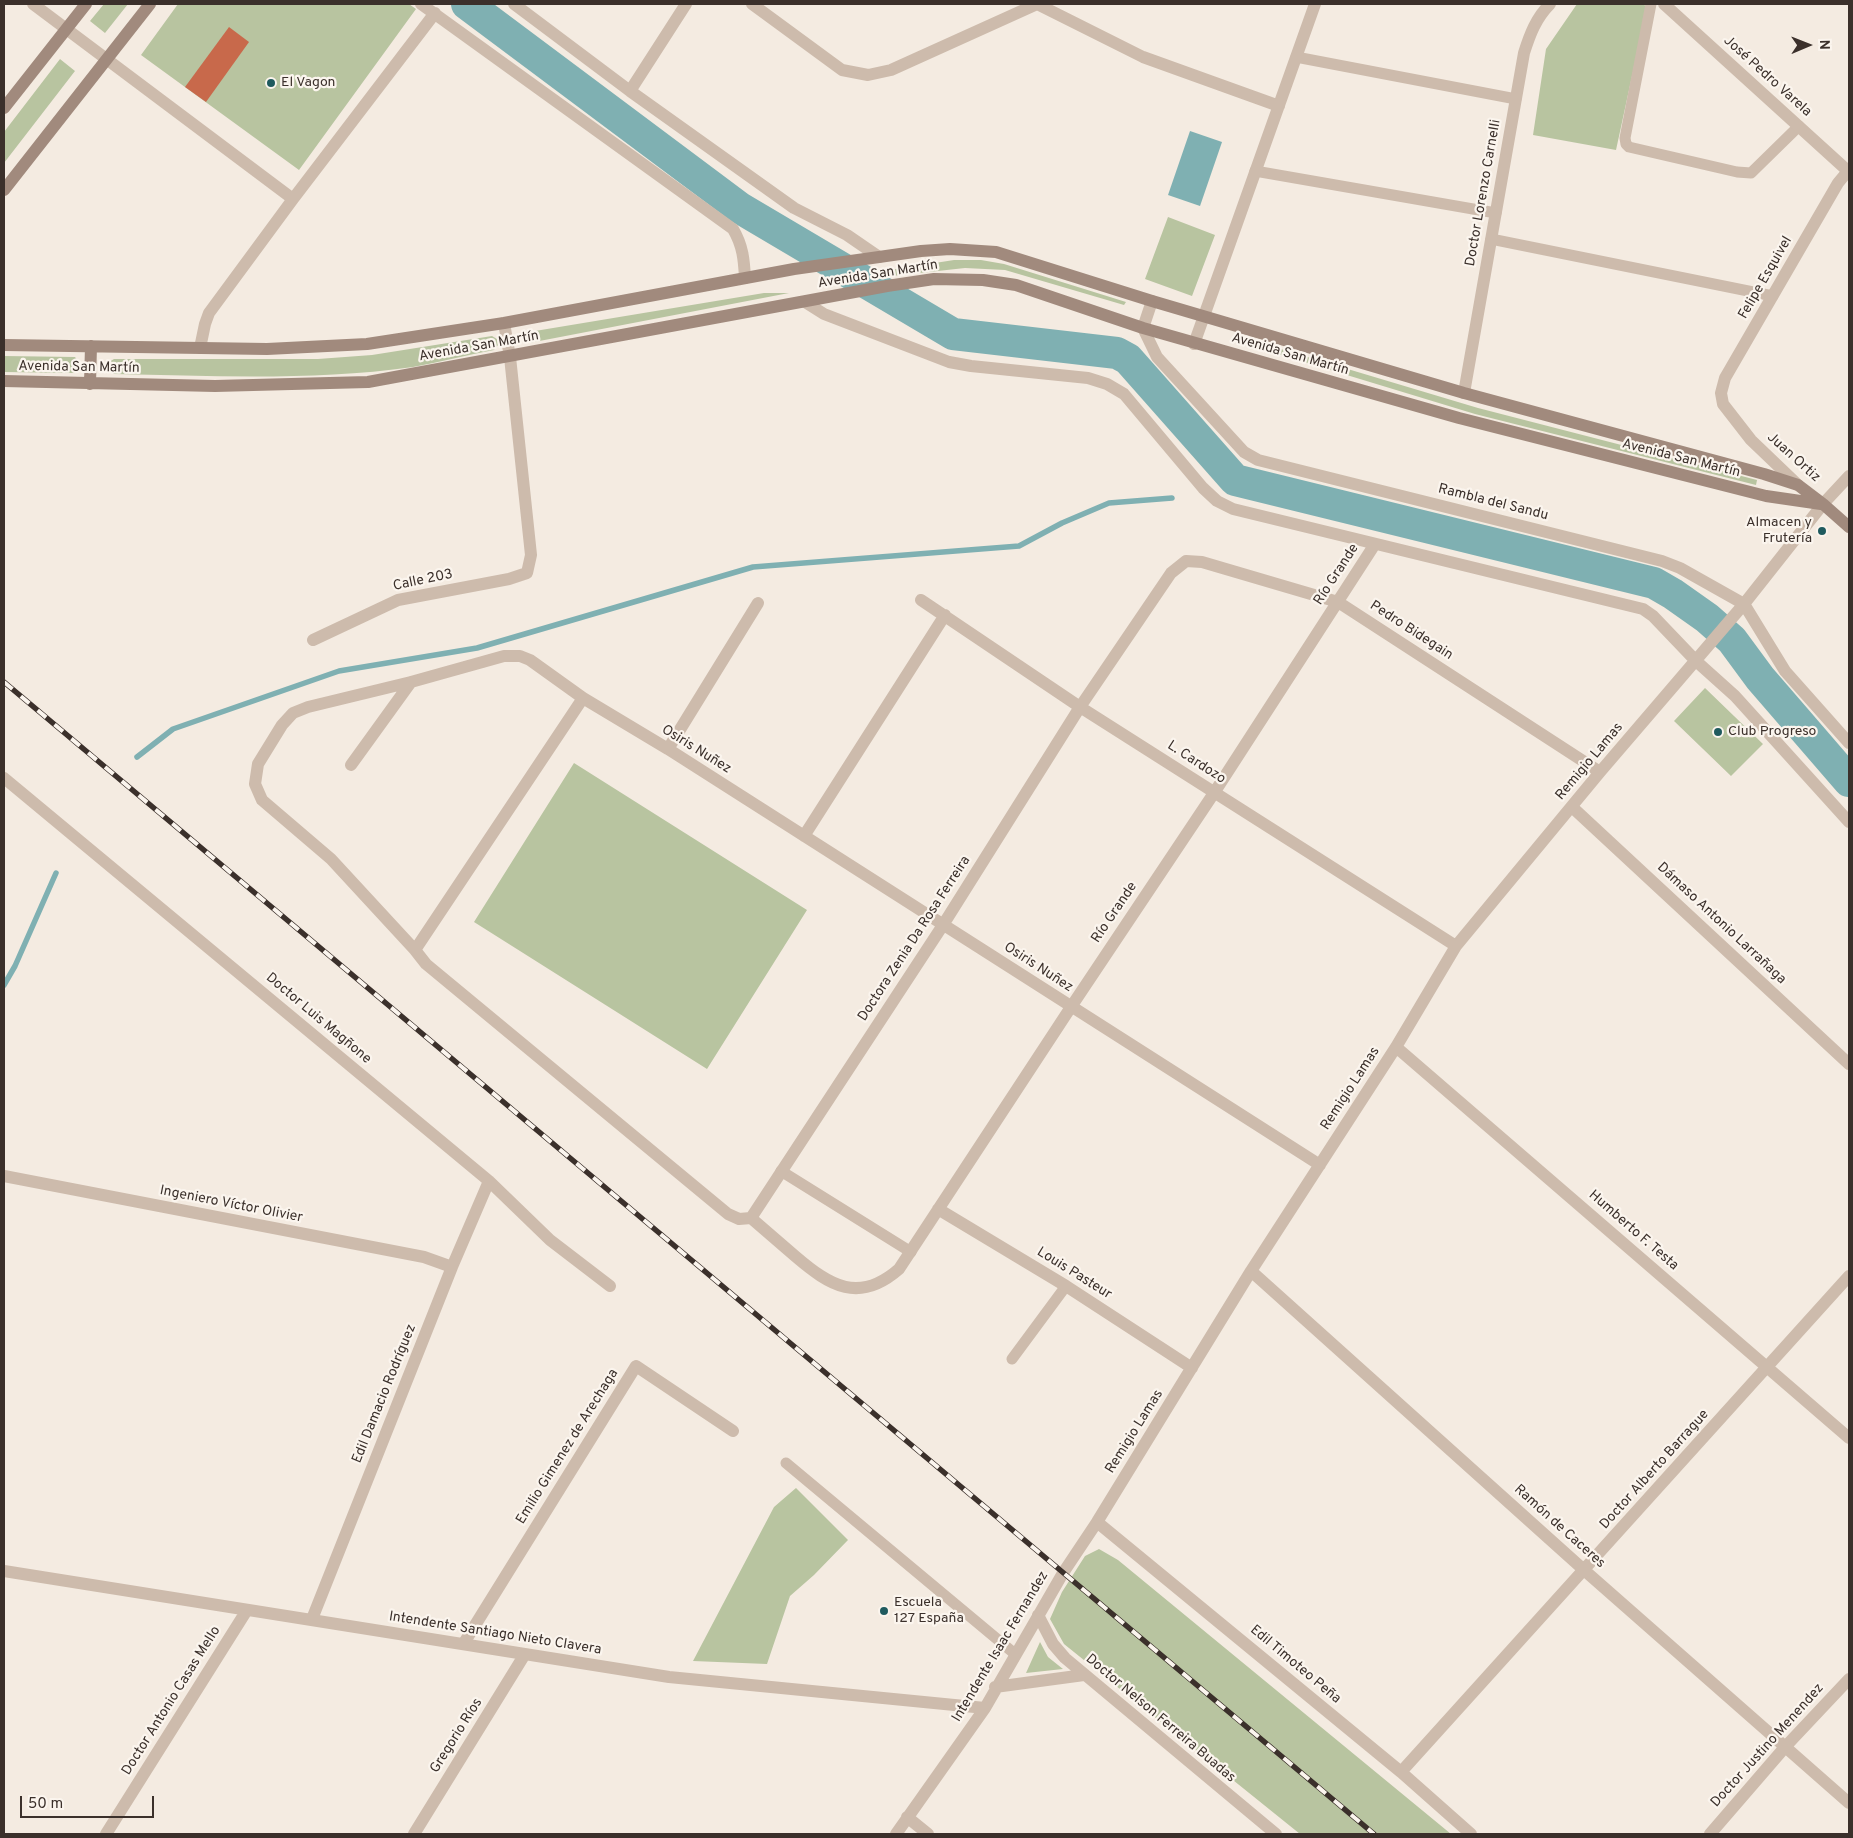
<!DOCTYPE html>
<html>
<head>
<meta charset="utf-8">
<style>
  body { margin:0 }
  #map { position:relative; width:1853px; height:1838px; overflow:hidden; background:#f4ebe1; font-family:Overpass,sans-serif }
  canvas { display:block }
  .frame { position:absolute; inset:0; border:5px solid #3b302b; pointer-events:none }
  .north { position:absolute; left:1783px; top:20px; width:50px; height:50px; -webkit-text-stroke:4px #fbf5ee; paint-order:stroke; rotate:89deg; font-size:14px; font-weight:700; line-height:20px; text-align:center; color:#3b302b }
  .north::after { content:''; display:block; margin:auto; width:18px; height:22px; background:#3b302b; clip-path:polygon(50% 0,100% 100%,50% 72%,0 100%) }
  .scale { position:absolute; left:20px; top:1796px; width:134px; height:22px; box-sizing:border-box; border:2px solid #3b302b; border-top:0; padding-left:6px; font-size:15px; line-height:18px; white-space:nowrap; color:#3b302b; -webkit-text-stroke:4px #fbf5ee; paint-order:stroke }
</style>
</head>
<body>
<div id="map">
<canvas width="1853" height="1838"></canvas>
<div class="frame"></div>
<div class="north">N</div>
<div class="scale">50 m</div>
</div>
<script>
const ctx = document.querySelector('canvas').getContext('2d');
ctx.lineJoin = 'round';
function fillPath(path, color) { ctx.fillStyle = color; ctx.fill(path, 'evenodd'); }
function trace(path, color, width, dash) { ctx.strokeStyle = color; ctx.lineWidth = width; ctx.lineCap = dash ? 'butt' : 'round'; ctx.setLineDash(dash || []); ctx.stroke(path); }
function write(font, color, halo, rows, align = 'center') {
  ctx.font = font + ' Overpass,sans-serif'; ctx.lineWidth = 4.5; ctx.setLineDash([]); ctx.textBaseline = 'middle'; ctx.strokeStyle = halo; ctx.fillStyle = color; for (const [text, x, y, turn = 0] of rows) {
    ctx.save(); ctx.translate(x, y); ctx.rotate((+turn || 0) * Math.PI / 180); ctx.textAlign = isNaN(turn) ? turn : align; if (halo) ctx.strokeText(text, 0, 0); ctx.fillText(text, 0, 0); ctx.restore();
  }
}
const green = new Path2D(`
  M104,4H128L105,33L90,21Z
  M178,4H409L416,9L299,170L141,55Z
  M1577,4H1643L1647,7L1616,150L1533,135L1546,49Z
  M60,59L75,71L4,163V132Z
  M1168,217L1215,235L1192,296L1145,279Z
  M954,260H981L1004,264L1126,302L1124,305L1005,270L965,268L883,277L890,270Z
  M764,293H789L529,343L525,336L529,332Z
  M1234,335L1478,408L1757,480L1756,485L1475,414L1235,341Z
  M492,336L497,339L498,345L494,350C467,355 440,362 413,367C314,381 213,376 114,374C109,370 108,368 109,362L114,359H318L372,355Z
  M4,356L75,357C80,363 81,368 75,373L4,372Z
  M1705,688L1763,744L1731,776L1674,721Z
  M574,763L807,910L707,1069L474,922Z
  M796,1488L848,1540L814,1575L790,1596L767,1664L693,1661L774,1507Z
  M1099,1549L1118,1560L1451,1834H1300L1064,1644L1050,1619L1062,1592L1085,1556Z
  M1040,1642L1048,1657L1063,1669L1026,1673Z`);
const water = new Path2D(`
  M1190,131L1222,142L1200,206L1168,195Z`);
const stream = new Path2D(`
  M137,757L173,729L339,671L477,648L753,567L1019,546L1062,523L1109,503L1172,498
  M4,985L15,966L56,873`);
const river = new Path2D(`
  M467,4L740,208L953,334L1117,353L1128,359L1235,480L1654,583L1673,594L1707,618L1732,640L1760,678L1849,781`);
const building = new Path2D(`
  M229,27L249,42L206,102L185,87Z`);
const lane = new Path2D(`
  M1651,4L1625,138L1626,144L1629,147L1737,172L1751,173L1799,126
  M1296,57L1516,99
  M1255,171L1496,213
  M1491,239L1773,296
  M781,1171L911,1252
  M1012,1359L1066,1286
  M786,1463L1015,1654`);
const street = new Path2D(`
  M33,4L293,199
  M421,4L733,229C743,246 744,260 745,278
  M514,4L630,91L794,208L847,235L879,257
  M752,4L842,70L868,75L891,70L1037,4L1143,57L1279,106
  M1664,4L1849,172
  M630,91L686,4
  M1152,301L1143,328L1157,357L1244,452L1258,460L1662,561L1680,568L1744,604L1785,671L1849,743
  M805,302L824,314L949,362L971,366L1088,378L1107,384L1124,394L1203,488L1217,501L1233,509L1643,609L1653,616L1696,661L1735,696L1849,822
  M1194,344L1315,4
  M200,348L205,324L209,313L293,199L435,13
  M1464,393L1524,53C1530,34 1536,18 1550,4
  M1798,485L1751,440L1723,404L1721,393L1725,378L1838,183L1848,171
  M1375,544L1214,793L1071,1007L899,1269C859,1304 830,1286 795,1256C780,1243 766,1231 751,1218L943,925L1080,707L1171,573L1186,561L1202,562L1338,602L1600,772
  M921,600L1080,707L1456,946
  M313,640L398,600L509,579L527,573L531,555L510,357L504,323
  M668,749L758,603
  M351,765L411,682
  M4,778L489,1181L550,1240L610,1286
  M1572,807L1849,1064
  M804,836L945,615
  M415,950L583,698
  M1396,1047L1849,1438
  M4,1176L424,1257L452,1267
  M938,1209L1066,1286L1192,1368
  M751,1218L739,1219L728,1214L426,964L415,950L331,859L262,800L255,784L258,764L282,725L293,713L308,707L411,682L504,656H520L530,660L583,698L668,749L1320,1165
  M1251,1271L1584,1570L1849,1803
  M1097,1522L1401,1772L1471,1834
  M4,1571L669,1677L985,1708
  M1038,1615L1053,1644L1065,1658L1276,1834
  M312,1619L452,1267L489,1181
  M464,1643L636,1366L733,1431
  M995,1687L1084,1675
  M1401,1772L1849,1276
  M907,1817L928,1834
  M106,1834L247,1610
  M414,1834L525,1654
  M896,1834L985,1708L1063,1573L1097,1522L1251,1271L1396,1047L1456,946L1600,772L1744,604L1823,504L1849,476
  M1710,1834L1786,1746L1849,1679`);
const secondary = new Path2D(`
  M4,108L86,4
  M4,190L150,4
  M4,345L267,349L367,344L504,323L794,269L879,257L921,251L950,249L996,252L1152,301L1464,393L1764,474L1798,485L1823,504L1849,527
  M4,381L215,386L368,382L887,286L934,279L983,280L1016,285L1143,328L1459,418L1766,496L1821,504
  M90,384L91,346`);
const rail = new Path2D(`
  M4,682L1374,1834`);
const markers = [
  [271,83,5,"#1f5a5e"],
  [1822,531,5,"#1f5a5e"],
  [1718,732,5,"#1f5a5e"],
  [884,1611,5,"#1f5a5e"]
];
const streetNames = [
  ["José Pedro Varela",1767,77,42],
  ["Doctor Lorenzo Carnelli",1484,193,-80],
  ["Avenida San Martín",878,275,-9],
  ["Felipe Esquivel",1766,278,-60],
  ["Avenida San Martín",479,347,-10],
  ["Avenida San Martín",1290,355,16],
  ["Avenida San Martín",79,368,1],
  ["Juan Ortiz",1793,458,42],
  ["Avenida San Martín",1681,459,14],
  ["Rambla del Sandu",1493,503,14],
  ["Río Grande",1337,575,-57],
  ["Calle 203",423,581,-12],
  ["Pedro Bidegain",1411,631,33],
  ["Osiris Nuñez",696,750,32],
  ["Remigio Lamas",1590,762,-50],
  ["L. Cardozo",1196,763,33],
  ["Río Grande",1115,913,-56],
  ["Dámaso Antonio Larrañaga",1721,924,43],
  ["Doctora Zenia Da Rosa Ferreira",915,939,-57],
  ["Osiris Nuñez",1038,968,33],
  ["Doctor Luis Magñone",318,1019,40],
  ["Remigio Lamas",1351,1089,-57],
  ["Ingeniero Víctor Olivier",231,1205,11],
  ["Humberto F. Testa",1633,1231,41],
  ["Louis Pasteur",1074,1274,32],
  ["Edil Damacio Rodríguez",385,1394,-68],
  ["Remigio Lamas",1135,1432,-58],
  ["Emilio Gimenez de Arechaga",568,1447,-58],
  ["Doctor Alberto Barrague",1655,1470,-48],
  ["Ramón de Caceres",1559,1527,42],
  ["Intendente Santiago Nieto Clavera",495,1634,9],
  ["Intendente Isaac Fernandez",1001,1647,-59],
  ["Edil Timoteo Peña",1295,1665,40],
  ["Doctor Antonio Casas Mello",172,1701,-58],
  ["Doctor Nelson Ferreira Buadas",1160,1719,40],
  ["Gregorio Ríos",457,1736,-58],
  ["Doctor Justino Menendez",1768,1746,-48]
];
const poiNames = [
  ["El Vagon",281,83],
  ["Almacen y",1812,523,"right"],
  ["Frutería",1812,539,"right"],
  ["Club Progreso",1728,732],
  ["Escuela",894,1603],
  ["127 España",894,1619]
];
fillPath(green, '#b8c4a0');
fillPath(water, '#7fb0b2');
trace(stream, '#7fb0b2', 5.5);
trace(river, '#7fb0b2', 32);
fillPath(building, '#c8694b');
trace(lane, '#cdbbac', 11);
trace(street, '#cdbbac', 12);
trace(secondary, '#a18a7d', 12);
trace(rail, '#3b302b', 5.5);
trace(rail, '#fbf5ee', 4, [11]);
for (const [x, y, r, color] of markers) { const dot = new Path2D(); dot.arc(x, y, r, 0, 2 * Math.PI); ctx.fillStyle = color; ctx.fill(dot); trace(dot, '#fbf5ee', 2); }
write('14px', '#3b302b', '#fbf5ee', streetNames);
write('14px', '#3b302b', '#fbf5ee', poiNames, 'left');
</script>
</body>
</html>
